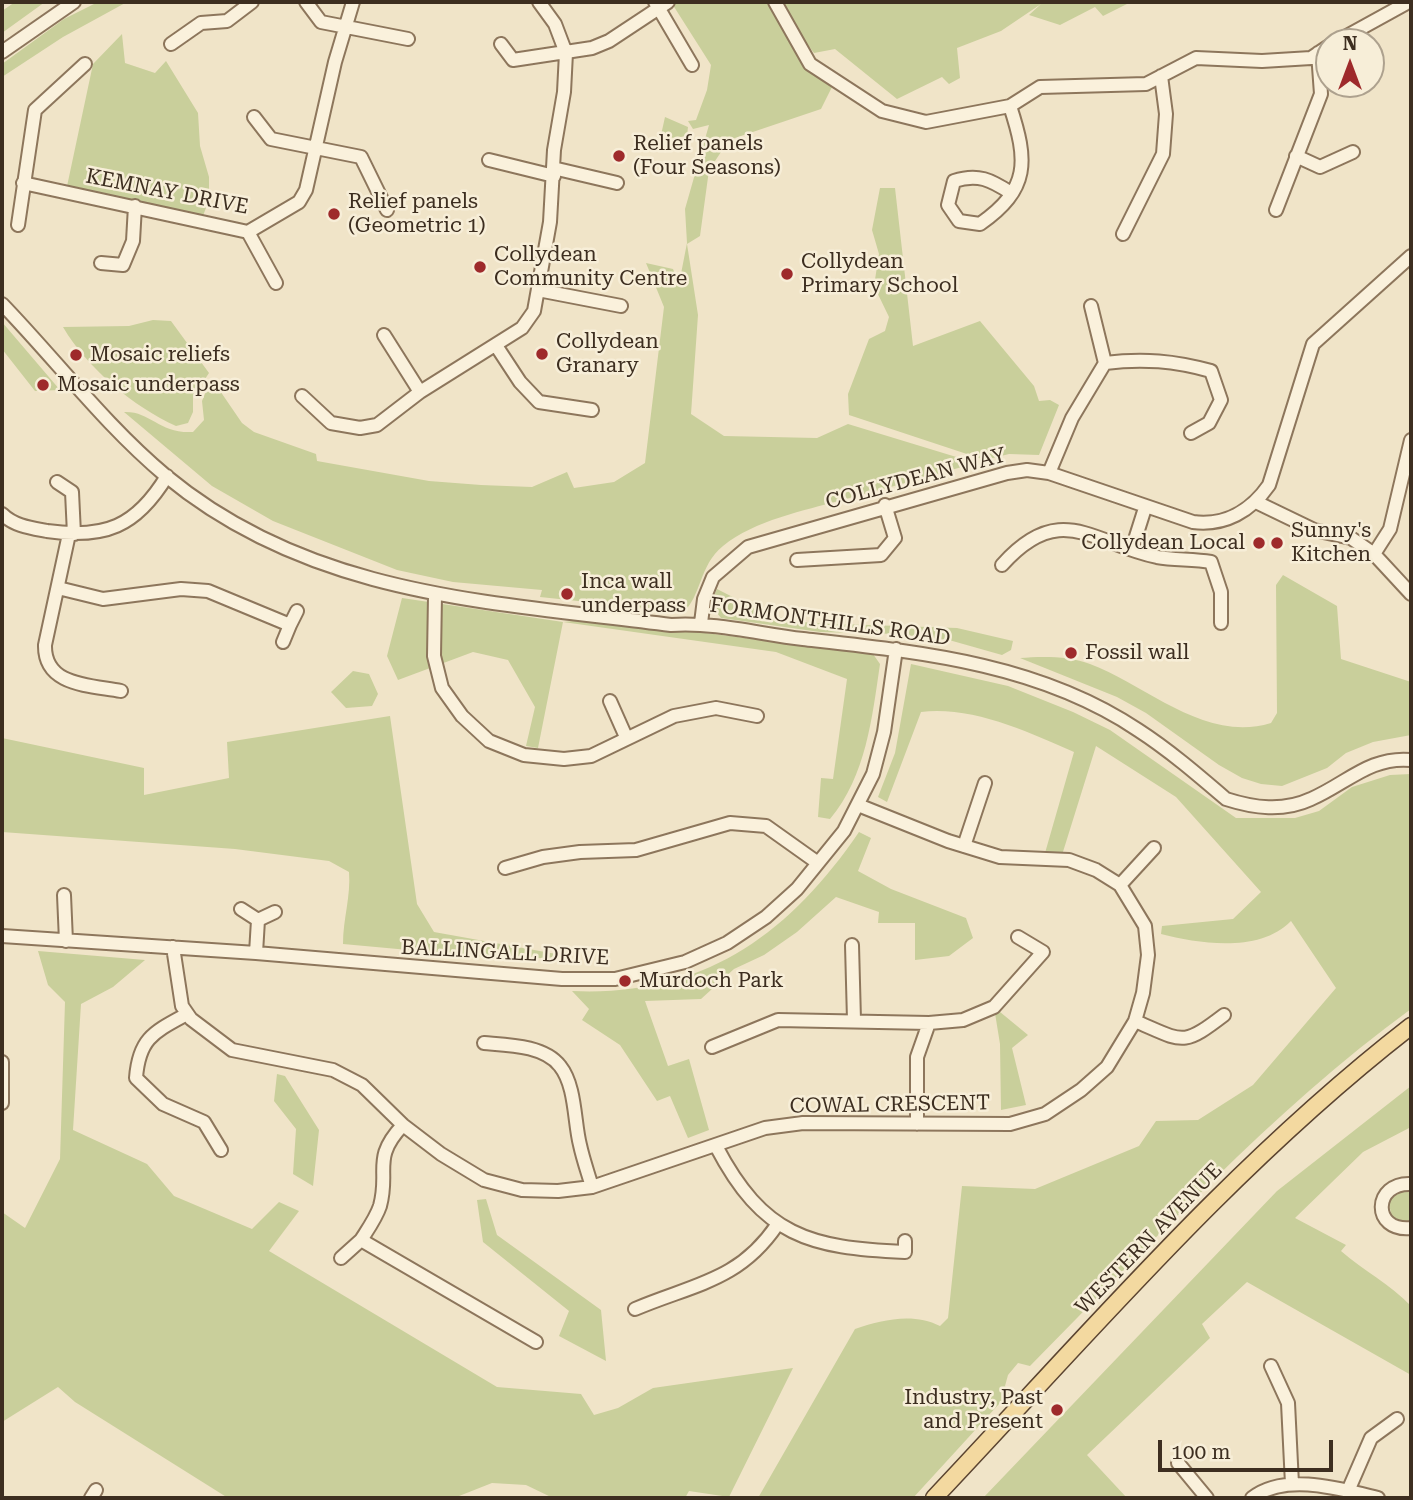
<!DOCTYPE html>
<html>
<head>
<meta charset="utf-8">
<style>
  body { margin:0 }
  #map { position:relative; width:1413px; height:1500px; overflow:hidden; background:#f0e4c8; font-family:"Roboto Serif",serif }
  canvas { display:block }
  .frame { position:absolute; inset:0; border:4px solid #3d2e20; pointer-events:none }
  .north { position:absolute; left:1315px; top:28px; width:70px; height:70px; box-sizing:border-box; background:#f7eed8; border:2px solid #ada18e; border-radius:50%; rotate:0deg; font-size:19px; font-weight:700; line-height:28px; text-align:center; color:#3d2e20 }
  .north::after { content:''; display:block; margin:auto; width:24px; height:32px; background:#9e2a2b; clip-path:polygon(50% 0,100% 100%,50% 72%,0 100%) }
  .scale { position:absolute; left:1158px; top:1440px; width:175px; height:32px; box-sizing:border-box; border:4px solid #3d2e20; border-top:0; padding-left:9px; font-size:21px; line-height:24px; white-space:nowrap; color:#3d2e20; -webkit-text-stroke:5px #f7eed8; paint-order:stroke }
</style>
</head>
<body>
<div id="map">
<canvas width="1413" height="1500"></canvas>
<div class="frame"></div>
<div class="north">N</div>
<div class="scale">100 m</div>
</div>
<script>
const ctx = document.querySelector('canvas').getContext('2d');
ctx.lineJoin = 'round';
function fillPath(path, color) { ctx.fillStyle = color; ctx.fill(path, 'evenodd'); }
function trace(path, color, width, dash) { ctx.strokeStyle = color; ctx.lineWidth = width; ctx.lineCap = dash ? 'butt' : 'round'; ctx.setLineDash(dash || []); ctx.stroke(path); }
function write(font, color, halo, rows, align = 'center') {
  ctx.font = font + ' "Roboto Serif",serif'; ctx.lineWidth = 5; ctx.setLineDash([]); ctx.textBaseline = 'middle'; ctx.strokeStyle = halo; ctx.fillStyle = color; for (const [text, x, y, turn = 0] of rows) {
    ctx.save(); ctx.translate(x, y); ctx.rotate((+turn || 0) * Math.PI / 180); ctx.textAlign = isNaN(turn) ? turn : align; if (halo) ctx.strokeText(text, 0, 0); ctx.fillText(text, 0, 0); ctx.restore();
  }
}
const green = new Path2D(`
  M15,2H45L2,33V11Z
  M98,2H127L63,37L2,77V64L64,19Z
  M671,2H775L795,42L835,81L821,109L729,140L709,170L700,236L687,244L698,315L691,414L724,436L817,438L848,424L976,463C931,476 887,488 842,500C803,511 755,520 723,546C699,565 701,598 683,612L540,597L542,590L453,582L397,570L273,521L212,486L124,412C151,411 159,434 193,432L204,420L202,401L207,389L216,385L242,423L254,432L316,454L317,461L429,481L481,485L532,487L567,472L574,488L614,482L645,463L664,307L646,263L673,269L679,284L687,243L685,209L709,125L693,129L688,121L696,120L707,90L711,65Z
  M779,2H1131L1103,16L1095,7L1060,25L1029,15L1041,4L1001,31L957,48L960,78L949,84L942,77L897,99L835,49L814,53L793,26Z
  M122,34L125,63L155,73L166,61L198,113L200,146L209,177V200L201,221L66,191L93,64Z
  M665,117L688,127L687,136L674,138L661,135Z
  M880,188H895L913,346L980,321L1034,386L1039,401L1050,400L1059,405L1039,455L1009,454L985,460L849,415L848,394L869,339L885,331L889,317L874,286L879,254L872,230Z
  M153,320L171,321L209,373L193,397V412L188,423L176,426C134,407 87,368 63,327L129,326Z
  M2,322L60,390L35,391L2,349Z
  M1283,575L1337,606L1341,659L1411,682V735L1373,742L1346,753L1327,768L1282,786L1261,784L1242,778L1219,765L1146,713L1117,697L1020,658C1042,656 1070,656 1090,664C1148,686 1205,743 1271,723L1277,713L1276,585Z
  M717,589L768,615L810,623L957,628L1013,641L1011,650L1002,655L949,640L897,634L820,632L721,618L710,604Z
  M402,598L563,622L594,619L873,654L880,664C872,718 866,776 830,819L818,817L821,778L833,779L847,679L776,652L563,622L538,748L526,746L535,707L508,660L473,652L398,680L387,656Z
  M911,664L1008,686L1073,712L1110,730L1236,818H1295L1319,811L1352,787L1390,775L1411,774V1009C1271,1111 1152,1243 1030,1366L1018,1363L1008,1375L1005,1386L1010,1392L913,1498H758L855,1329C881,1320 913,1312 940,1326L948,1318L962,1186L1035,1189L1139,1146L1156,1121L1198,1120L1253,1085L1336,988L1291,921C1260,953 1200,944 1161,934L1162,926L1233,919L1261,892L1176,797L1096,746L1062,855L1045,853L1074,752C1028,732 973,706 921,712L887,802L878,797L895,753Z
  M353,671L369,674L378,694L372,706L346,708L331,692Z
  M390,716L417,904L434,932L573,957L507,959L343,944C343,919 351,896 349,872L329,861L235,849L2,832V738L144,768V795L229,778L227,742Z
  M859,832L871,838L858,871L891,889L966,918L973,938L949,956L915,960V923H878L879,912L836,897L797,932L764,955L734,969L701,999L645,1001L668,1066L689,1059L709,1130L688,1138L670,1096L657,1101L620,1045L582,1020L589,1009L572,991C702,997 788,936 859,832Z
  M38,951L145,960L113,987L81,1004L73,1130L147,1164L174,1196L252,1229L279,1202L299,1211L269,1251L497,1387L581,1394L594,1415L618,1408L653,1388L793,1368L729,1497L689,1491L685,1498H553L526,1485L492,1483L454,1498H228L75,1402L58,1387L2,1422V1212L25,1228L60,1159L65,1002L48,985Z
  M994,1007L1028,1035L1012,1048L1026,1105L1001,1110L1000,1044Z
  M277,1074L285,1076L319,1130L313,1186L293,1174L296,1129L274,1101Z
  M1411,1086V1127L1363,1152L1295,1218L1346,1245L1341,1251C1364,1271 1390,1284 1411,1306V1375L1247,1282L1202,1324L1210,1338L1087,1455L1127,1498H983L1277,1191Z
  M1406,1189L1411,1190V1220L1403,1222L1392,1217L1388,1200Z
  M486,1199L497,1235L601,1310L606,1361L559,1336L569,1311L483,1242L477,1200Z`);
const minor = new Path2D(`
  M306,2L321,22L408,39
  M655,2L692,65
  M775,2L810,64L882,111L926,122L1010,106L1040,87L1146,84L1196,58L1262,61L1311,58L1329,46
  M1336,42L1405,4
  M171,44L201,23L227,21L252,2
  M501,44L513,60L592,48L609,41L668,2
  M2,52L74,2
  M1010,106C1028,161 1030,189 980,224L959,221L948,205L954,181C978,173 991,180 1011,193
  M254,117L271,139L361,157L387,210
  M1296,156L1320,167L1353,152
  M489,160L554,176
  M553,168L617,183
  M23,183L248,232L299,202L306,190L335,62L353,2
  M1276,210L1321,94L1318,53
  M18,225L35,110L85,64
  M248,232L276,283
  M1123,234L1163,154L1166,114L1161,76
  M101,263L123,265L133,241L135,206
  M538,290L621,306
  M2,304C57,361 105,425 166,476C312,597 493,602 671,625C716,622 759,634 803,639C919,652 1038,663 1138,730C1169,750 1198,775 1226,799C1254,808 1283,812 1311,799C1346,784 1370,756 1411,760
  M1091,306L1105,363
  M384,335L420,392
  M497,347L520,382L539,402L592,410
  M302,396L331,423L360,428L377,425L420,392L522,328L534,311L550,222L554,150L564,92L566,53L555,24L539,2
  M1049,473L1072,418L1105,363C1143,358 1175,361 1211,371L1221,400L1209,423L1191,433
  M57,482L72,492L74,534
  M1256,502L1314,530L1351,538L1374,554L1411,594
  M2,514C14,526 31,528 47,531C105,539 136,527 167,476
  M69,534L45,645C44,686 89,685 121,691
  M1132,549L1145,508
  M1374,554L1390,529L1411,440
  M797,560L881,555L895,538L885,505
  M1002,565C1060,500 1092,543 1157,557C1174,560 1193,559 1211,562L1221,592V623
  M58,588L103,599L181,589L208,591L290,625L283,642
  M435,596L434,656L442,688L462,716L489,741L524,755L564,759L591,756L674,716L716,708L757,716
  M701,623L704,599L713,577L748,547L1007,473L1027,470L1049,473L1193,522C1225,526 1251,511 1269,485L1313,344L1411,256
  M290,625L297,611
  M610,701L626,737
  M964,846L985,783
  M505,868L543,857L580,852L636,850L730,823L766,826L818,863
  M1120,885L1154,848
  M64,895L66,941
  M241,909L258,920L275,912
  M2,936L256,953L562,979H615L685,962L727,943L766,917L797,889L844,831L873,774L884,732L896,649
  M852,945L854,1020
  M173,947L182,1006L191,1019L232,1050L333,1070L362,1085L403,1125L441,1154L484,1180L522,1190L558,1191L592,1187L765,1128L803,1123L1010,1124L1045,1114L1081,1090L1107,1067L1135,1021L1143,993L1148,955L1145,926L1120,885L1096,870L1069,860L1000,857L948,841L858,805
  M256,953L258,920
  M187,1014C154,1032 139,1038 136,1078L163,1104L204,1122L221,1150
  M1135,1021C1184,1042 1182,1047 1224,1015
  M484,1043C507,1045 544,1045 560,1066C576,1086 574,1122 580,1145C583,1159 588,1173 592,1187
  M712,1047L778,1020L929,1023L963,1020L994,1007L1043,952L1018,937
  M2,1062V1103
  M917,1124V1057L929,1023
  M403,1125C371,1159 390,1170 380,1206C376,1218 368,1229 361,1240L536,1342
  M716,1146C763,1236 809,1248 905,1252V1241
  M1411,1184C1373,1182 1371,1232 1411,1228
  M341,1258L361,1240
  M635,1309C694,1284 739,1281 777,1225
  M1271,1366L1288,1403L1292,1484
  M1178,1463L1207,1498
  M1348,1491L1371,1438L1397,1419
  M91,1498L96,1490
  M1252,1498C1285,1472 1341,1489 1378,1498`);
const major = new Path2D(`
  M934,1498C1088,1335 1233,1164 1411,1026`);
const markers = [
  [619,156,7,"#9e2a2b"],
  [334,214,7,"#9e2a2b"],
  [480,267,7,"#9e2a2b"],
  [787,274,7,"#9e2a2b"],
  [542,354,7,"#9e2a2b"],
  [76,355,7,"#9e2a2b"],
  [43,385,7,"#9e2a2b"],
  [1259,543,7,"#9e2a2b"],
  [1277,543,7,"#9e2a2b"],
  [567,594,7,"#9e2a2b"],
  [1071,653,7,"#9e2a2b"],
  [625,981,7,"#9e2a2b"],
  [1057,1410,7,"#9e2a2b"]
];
const poiNames = [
  ["Relief panels",633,144],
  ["(Four Seasons)",633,168],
  ["Relief panels",348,202],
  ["(Geometric 1)",348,226],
  ["Collydean",494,255],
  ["Community Centre",494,279],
  ["Collydean",801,262],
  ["Primary School",801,286],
  ["Collydean",556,342],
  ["Granary",556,366],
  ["Mosaic reliefs",90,355],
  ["Mosaic underpass",57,385],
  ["Sunny's",1291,531],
  ["Kitchen",1291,555],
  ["Collydean Local",1245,543,"right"],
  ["Inca wall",581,582],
  ["underpass",581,606],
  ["Fossil wall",1085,653],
  ["Murdoch Park",639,981],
  ["Industry, Past",1043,1398,"right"],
  ["and Present",1043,1422,"right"]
];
const streetNames = [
  ["KEMNAY DRIVE",167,192,11],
  ["COLLYDEAN WAY",916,479,-15],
  ["FORMONTHILLS ROAD",830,622,8],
  ["BALLINGALL DRIVE",505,953,3],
  ["COWAL CRESCENT",890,1105,-1],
  ["WESTERN AVENUE",1149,1239,-46]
];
fillPath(green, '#c9cf9b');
trace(minor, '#8d765c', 16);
trace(major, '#5b4430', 19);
trace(minor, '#faf1dc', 12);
trace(major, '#f3d9a0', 16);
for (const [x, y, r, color] of markers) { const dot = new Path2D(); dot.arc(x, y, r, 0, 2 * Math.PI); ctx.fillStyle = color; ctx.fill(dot); trace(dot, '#f7eed8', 2.5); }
write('21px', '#3d2e20', '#f7eed8', poiNames, 'left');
write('21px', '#3d2e20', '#f7eed8', streetNames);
</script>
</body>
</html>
